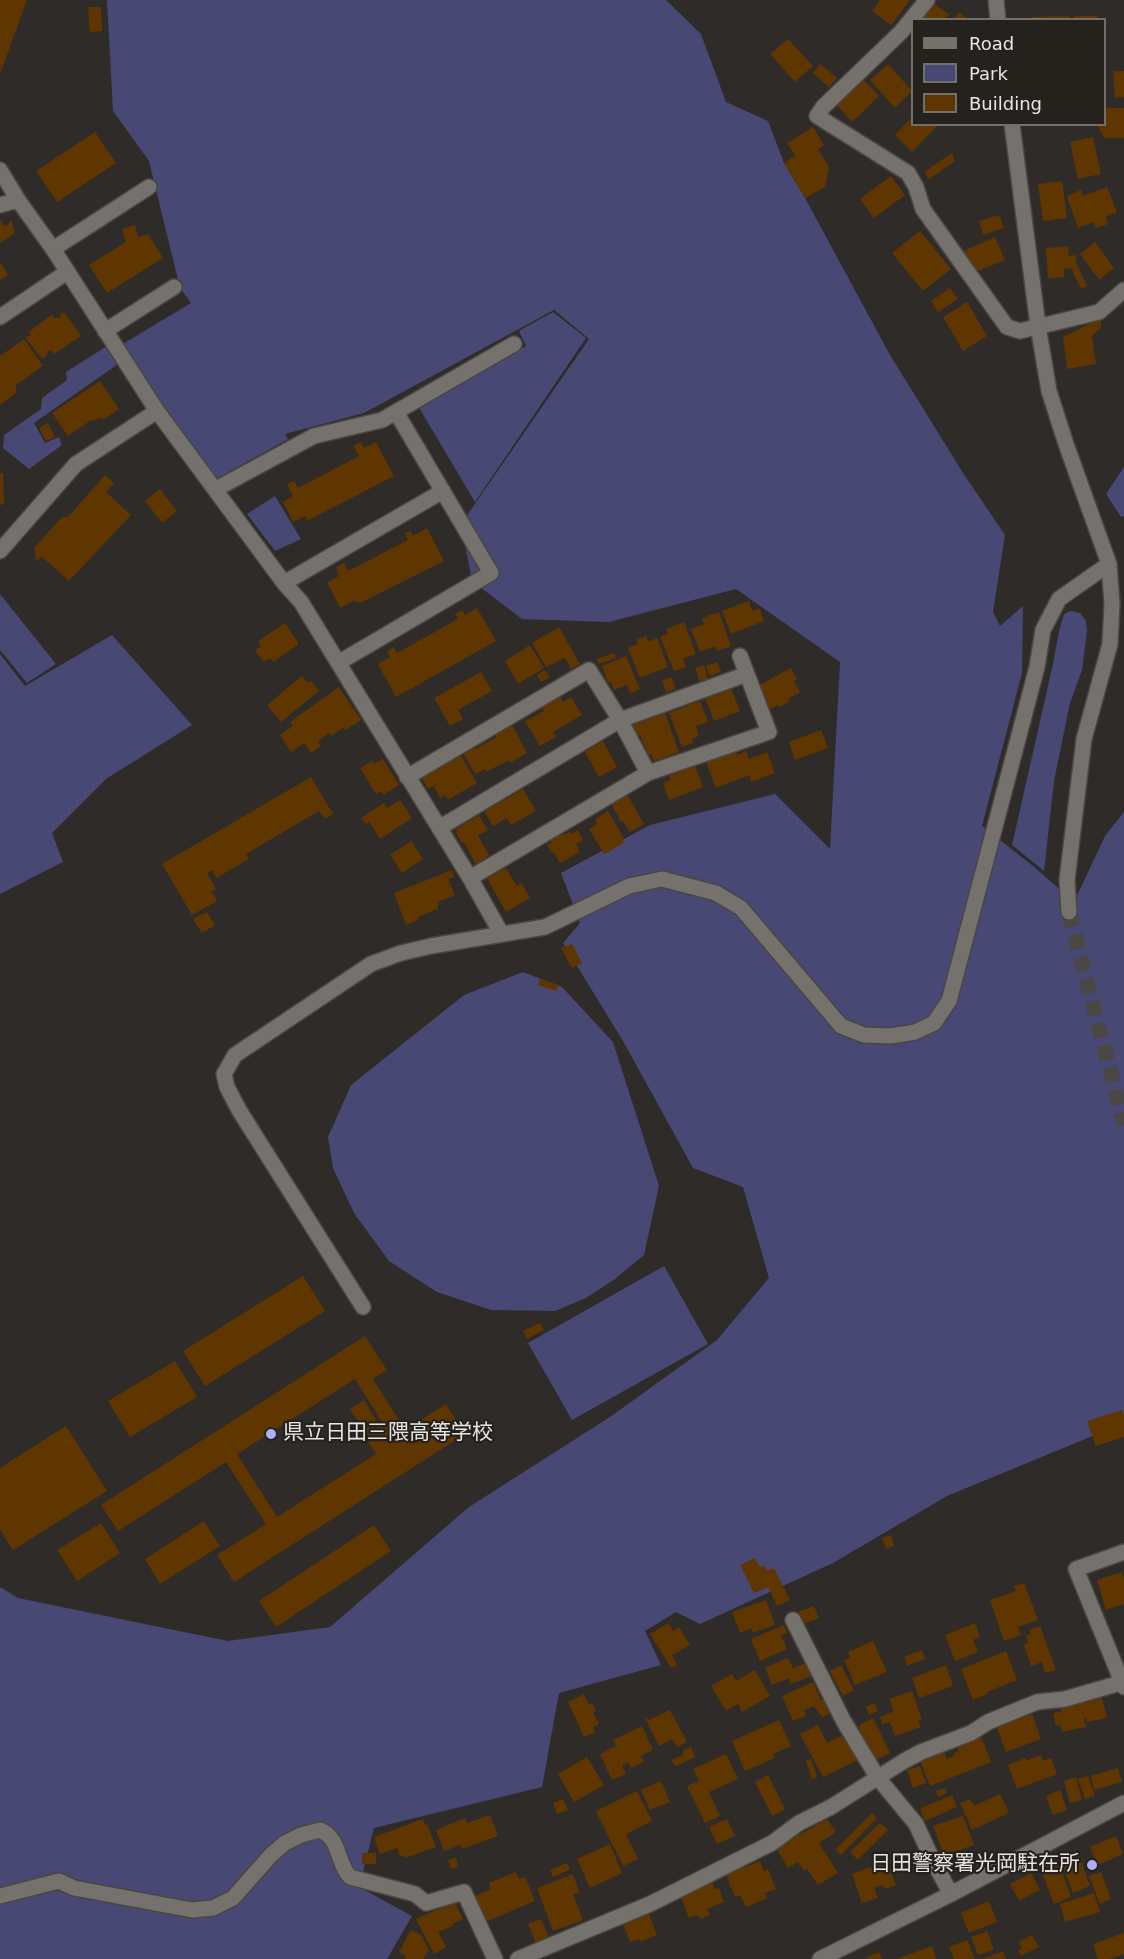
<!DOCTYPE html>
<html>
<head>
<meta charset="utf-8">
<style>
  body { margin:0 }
  #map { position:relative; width:1124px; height:1959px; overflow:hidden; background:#2f2b28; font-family:"DejaVu Sans",sans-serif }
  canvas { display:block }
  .legend { position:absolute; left:911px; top:18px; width:195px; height:108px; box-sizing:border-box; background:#25221e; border:2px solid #73706c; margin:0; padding:8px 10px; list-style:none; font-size:18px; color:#e7e4e2 }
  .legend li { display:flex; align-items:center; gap:12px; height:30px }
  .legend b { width:30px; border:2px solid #73706c }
</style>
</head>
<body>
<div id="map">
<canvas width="1124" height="1959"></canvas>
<ul class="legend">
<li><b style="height:8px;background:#75716c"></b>Road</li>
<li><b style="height:16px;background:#484874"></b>Park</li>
<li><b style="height:16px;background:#5f3600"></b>Building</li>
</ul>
</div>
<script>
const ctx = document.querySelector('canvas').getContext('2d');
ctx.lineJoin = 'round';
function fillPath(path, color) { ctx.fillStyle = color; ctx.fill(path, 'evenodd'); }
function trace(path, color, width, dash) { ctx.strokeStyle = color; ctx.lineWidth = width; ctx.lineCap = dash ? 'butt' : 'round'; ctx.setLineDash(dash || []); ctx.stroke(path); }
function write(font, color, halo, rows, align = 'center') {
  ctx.font = font + ' "DejaVu Sans","Noto Sans JP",sans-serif'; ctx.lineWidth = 4.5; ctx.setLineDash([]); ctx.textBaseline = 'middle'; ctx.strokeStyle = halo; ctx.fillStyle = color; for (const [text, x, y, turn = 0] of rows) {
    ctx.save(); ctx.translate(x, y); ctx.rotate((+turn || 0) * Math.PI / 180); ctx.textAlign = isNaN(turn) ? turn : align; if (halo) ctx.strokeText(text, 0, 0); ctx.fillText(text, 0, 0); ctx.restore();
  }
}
const green = new Path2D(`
  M107,0H666L701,34L726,102L768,121L784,163L805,198L890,355L963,473L1005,535L993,612L1000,626L1023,606L1022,673L982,826L1033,866L1074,902L1105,836L1124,812V1423L947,1496L833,1563L700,1624L676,1612L645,1631L661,1665L559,1693L542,1787L374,1828L359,1887L412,1916L387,1959H0V1587L18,1598L228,1641L330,1627L469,1507L610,1417L717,1340L769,1278L743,1187L693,1168L623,1041L563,943L580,923L561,873L650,825L775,794L830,849L840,662L736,589L609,622L522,619L472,581L461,524L589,339L554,310L364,413L285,434L288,439L216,479L121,345L191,303L180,288L149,161L113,111Z
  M553,312L586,338L475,502L418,406L526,346L519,331Z
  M107,346L118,364L34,423L45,443L59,437L62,445L29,469L3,448L4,435L41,409L42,398L67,380L66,372Z
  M1124,467V516L1121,517L1106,494Z
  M275,496L301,539L275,551L247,514Z
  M0,594L56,664L27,683L0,650Z
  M1070,611L1080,613L1086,621L1087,631L1082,670L1070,703L1054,781L1044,871L1012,845L1053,664L1059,631L1064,614Z
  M112,635L192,725L106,779L52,833L63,862L0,894V654L25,686Z
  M523,972L562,987L613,1042L659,1186L644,1255L615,1279L586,1298L555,1311L491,1310L437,1292L389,1261L354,1213L333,1168L328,1137L351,1085L464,995Z
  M664,1266L708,1344L572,1420L528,1343Z`);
const building = new Path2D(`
  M0,0H27L0,74Z
  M880,0H910L891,25L872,11Z
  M929,1L949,14L945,20H916Z
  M88,7H101L102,31L90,32Z
  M959,12L969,20H953Z
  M1069,16V20H1032V17Z
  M1074,16H1097V20H1074Z
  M788,39L813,66L795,82L770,54Z
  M820,64L837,78L829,87L813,73Z
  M888,64L912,91L895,108L870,80Z
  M1113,71H1124V97L1115,98Z
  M863,79L879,96L852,122L836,104Z
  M1104,108H1124V138H1104L1097,124H1104Z
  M912,117V124H939L912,152L895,135Z
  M813,127L824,145L818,149L829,167L825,187L805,198L784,163L795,156L787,143Z
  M95,132L116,163L57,202L36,171Z
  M1093,137L1101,174L1078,179L1070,142Z
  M952,153L955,161L929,179L924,172Z
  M891,176L905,195L874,218L860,199Z
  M1062,181L1067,218L1043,221L1038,184Z
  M1107,187L1117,212L1106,217L1108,224L1096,228L1094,222L1078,228L1067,196L1081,190L1083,196Z
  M999,215L1004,228L983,235L979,221Z
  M0,219L4,226H7L11,220L15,233L0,243Z
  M135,225L138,237L148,234L163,258L107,293L89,265L126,242L122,229Z
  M920,231L951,269L923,291L892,253Z
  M995,237L1005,260L970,274L961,252Z
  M1095,242L1114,268L1099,280L1080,254Z
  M1068,246L1069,256L1076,255V262L1087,286L1081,289L1071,268L1064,269V277L1048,279L1046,248Z
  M0,262L8,275L0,280Z
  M950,288L958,299L938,312L931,301Z
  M967,302L987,336L963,351L943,317Z
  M60,313H65L81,336L54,354L51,350L47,353L46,357L41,358L25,337L30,336V331L50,316L53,315L54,318H61Z
  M1101,318V328L1092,336L1096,364L1067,369L1063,337Z
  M24,339L43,366L16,385V393L0,405V356Z
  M100,381L119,409L104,419L100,418L90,421L68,436L52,413Z
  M48,423L55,437L46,441L39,428Z
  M361,442L364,448L376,442L394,476L307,521L305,516L293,522L283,502L293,496L287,484L294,481L298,488L359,456L353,446Z
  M0,473H3L4,504L0,505Z
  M105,475L114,483L106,492L131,515L69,581L42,557L36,561L34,548L62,517H68Z
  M160,489L177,511L162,523L145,501Z
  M427,528L444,561L360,603L354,601L340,608L327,582L339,576L336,568L344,563L348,571L408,540L405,533L410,531L413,536Z
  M749,601L752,611L759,608L764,621L731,634L722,611Z
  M477,608L496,641L396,697L378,664L390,657L387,651L394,647L397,653L458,619L455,614L462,610L465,615Z
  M719,612L731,646L717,651L715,646L700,652L691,629L704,624L702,618Z
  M684,622L696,654L683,659L686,667L674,671L660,637L668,634L666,629Z
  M285,623L299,644L273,662L272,659H268L264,662L255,651L261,646L258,641Z
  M559,627L580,664L571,669L565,658L546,667L532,643Z
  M646,636L648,642L657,638L668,667L640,678L628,648L638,644L636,640Z
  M530,645L544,668L518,684L505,661Z
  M614,653L616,658L599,664L597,659Z
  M626,656L640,689L630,693L627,685L614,690L611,682L608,683L602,666Z
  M717,662L721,672L710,676L706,666Z
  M704,665L708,679L700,682L695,668Z
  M791,668L797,679L794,681L800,692L788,699L789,702L779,707L778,705L770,709L758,686Z
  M545,670L550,677L541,682L537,675Z
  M481,672L492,691L458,710L463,719L450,726L434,698Z
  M302,676L307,682L311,681L319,691L281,722L267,705Z
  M671,677L676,689L666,692L662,681Z
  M339,687L361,720L346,730L344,727L331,736L329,733L318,741L321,746L311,753L304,743L291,752L280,735L293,726L290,722Z
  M731,688L740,711L714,721L705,698Z
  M560,696L563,702L571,697L582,715L553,732L556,737L540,746L525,721L544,711L541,706Z
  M700,701L708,722L696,726L699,736L692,739L693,743L682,747L669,713Z
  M665,713L679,752L654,761L651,754L648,755L640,735L637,736L633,725Z
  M512,725L527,753L510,763L509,760L486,772L485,769L475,774L463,752L473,747L475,749L497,737L495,735Z
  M821,730L828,748L795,760L789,742Z
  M603,741L617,767L599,777L585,752Z
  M735,751L737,755L746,751L749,759L767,752L775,773L751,782L749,775L716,788L706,762Z
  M460,754L477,783L448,800L445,795L440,798L434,786L428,789L421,777L441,768L439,766Z
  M383,759L399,785L383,795L381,791L376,794L360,768L372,761L374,764Z
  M695,766L703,787L669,800L663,783L671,780L669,776Z
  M311,777L333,814L325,819L319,811L246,854L249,859L216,878L212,870L207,873L216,889L211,891L217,901L192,915L162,864Z
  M523,789L536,811L511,825L507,818L493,826L484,812Z
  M627,794L644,824L630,832L623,821L621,822L611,803Z
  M400,800L412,818L380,839L369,822L366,824L361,818L384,803L387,808Z
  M608,811L624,838L622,839L624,843L604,854L589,829L597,824L595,819Z
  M479,815L488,830L478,836L489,855L476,865L464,842L462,843L456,833L457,832L456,829Z
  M578,830L583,840L576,844L580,852L560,863L554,852L552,853L547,845L552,843L550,840L562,834L563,835L570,832L571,834Z
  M411,841L423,859L402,873L390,855Z
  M506,868L517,886L522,883L530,898L506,912L487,878Z
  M452,870L454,877L448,879L455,895L438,902V909L418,917V920L406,925L394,893Z
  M207,912L215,925L202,933L193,919Z
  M572,944L582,963L572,968L561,948Z
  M540,979L559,985L556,991L538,985Z
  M303,1276L325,1311L205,1386L183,1351Z
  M540,1323L544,1330L527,1339L523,1331Z
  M365,1336L387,1370L373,1379L405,1430L446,1404L465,1434L234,1582L217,1555L266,1524L226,1462L118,1531L101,1505ZM355,1379L383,1424L364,1436L376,1454L277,1517L237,1454Z
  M175,1361L197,1397L130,1437L108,1401Z
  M364,1400L379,1425L366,1434L350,1409Z
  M1122,1410L1124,1416V1437L1096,1446L1087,1421Z
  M66,1426L107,1491L13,1550L0,1530V1468Z
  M204,1521L220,1546L160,1584L145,1559Z
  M101,1523L120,1553L77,1581L57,1550Z
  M374,1525L391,1551L276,1627L259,1601Z
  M891,1535L894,1546L886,1549L882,1538Z
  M755,1558L760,1567L764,1565L767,1571L774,1568L790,1600L777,1606L768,1587L754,1593L740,1565Z
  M1122,1572L1124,1579V1604L1106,1610L1097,1580Z
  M1024,1583L1038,1620L1018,1627L1021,1635L1004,1641L990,1600L1016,1591L1014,1586Z
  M766,1600L775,1625L753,1633L751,1628L740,1633L732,1612Z
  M814,1606L819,1618L803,1624L798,1612Z
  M669,1623L673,1631L679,1627L690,1645L672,1655L677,1665L671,1668L650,1634Z
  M975,1623L980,1637L973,1640L978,1652L955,1661L945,1635Z
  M784,1625L787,1633L781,1635L787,1649L760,1661L751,1639Z
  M1040,1626L1056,1670L1045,1673L1042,1662L1031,1666L1024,1645L1028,1642L1026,1636L1031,1634L1029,1630Z
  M873,1641L887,1672L855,1685L844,1660L850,1658L848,1652Z
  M922,1650L925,1659L907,1666L904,1657Z
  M1006,1651L1017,1680L987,1692L988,1694L973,1700L961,1669Z
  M788,1658L793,1668L806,1663L811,1676L791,1684L789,1678L772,1685L765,1668Z
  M841,1665L854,1690L843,1696L830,1671Z
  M946,1665L953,1686L919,1698L912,1678Z
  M755,1670L770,1696L742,1712L738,1704L726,1711L711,1686L732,1674L736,1681Z
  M813,1682L821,1700L824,1698L831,1713L822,1717L814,1706L804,1710L806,1716L793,1721L782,1696Z
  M912,1691L922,1720L918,1721L921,1727L895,1736L890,1722L882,1724L880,1717L894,1711L889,1699Z
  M584,1694L589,1705L592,1703L596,1711L593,1712L599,1724L593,1727L595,1732L584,1737L568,1702Z
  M1102,1698L1107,1718L1087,1722L1086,1718L1084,1719L1086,1727L1062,1732L1060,1725L1056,1726L1053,1713L1061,1712L1060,1708Z
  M875,1703L878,1711L869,1715L866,1707Z
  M670,1710L687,1742L677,1747L672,1739L659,1746L645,1718L649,1720Z
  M1032,1714L1041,1739L1006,1752L997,1727Z
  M873,1718L890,1753L876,1760L871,1750L870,1751L858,1726Z
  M779,1720L791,1746L773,1754L775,1758L745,1771L732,1741Z
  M818,1725L827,1743L845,1734L858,1760L823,1777L800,1734Z
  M642,1726L653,1750L641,1756L644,1762L631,1768L628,1762L622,1765L626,1774L612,1780L600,1754L616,1746L613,1740Z
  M981,1736L991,1762L930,1786L920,1761L944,1751L947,1759L954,1756V1753L959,1751L957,1746Z
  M691,1747L695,1757L676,1766L671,1760L683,1755V1750Z
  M726,1754L738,1779L709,1792L720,1816L705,1823L687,1786L699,1781L693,1769Z
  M1041,1755L1043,1761L1051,1758L1057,1774L1017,1789L1008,1765L1025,1758L1027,1760Z
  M587,1757L604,1785L574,1802L558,1774Z
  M811,1759L817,1777L812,1779L806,1761Z
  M920,1766L926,1783L913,1788L907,1770Z
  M1118,1768L1122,1782L1094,1790L1091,1776Z
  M768,1775L785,1809L772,1816L755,1782Z
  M1088,1776L1095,1796L1085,1799L1078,1779Z
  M1076,1777L1082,1800L1070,1803L1064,1781Z
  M661,1781L670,1802L650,1810L641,1790Z
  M945,1788L947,1793L938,1797L936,1791Z
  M1060,1790L1067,1810L1053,1815L1046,1796Z
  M637,1791L652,1821L626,1834L638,1859L623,1866L596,1811Z
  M1000,1794L1009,1813L972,1830L960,1803L970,1799L974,1806Z
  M952,1795L957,1807L925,1821L920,1809L921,1808Z
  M563,1799L568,1810L557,1814L553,1803Z
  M872,1813L877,1818L841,1855L835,1850Z
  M490,1815L498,1836L462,1849L460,1845L444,1851L436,1830L465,1818L467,1823Z
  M963,1816L974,1845L944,1855L933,1826Z
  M423,1819L425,1825L427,1824L436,1847L405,1858L404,1855L400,1857L397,1848L380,1854L374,1837Z
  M727,1819L735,1836L717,1844L709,1827Z
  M827,1819L836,1832L819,1843L838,1873L818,1885L807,1869L804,1871L798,1862L788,1868L776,1848Z
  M880,1823L888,1830L858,1860L850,1852Z
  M1116,1836L1123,1854L1098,1865L1090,1847Z
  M610,1844L622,1873L590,1888L577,1859Z
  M1077,1850L1090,1886L1073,1893L1059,1857Z
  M362,1853H376V1864H362Z
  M456,1858L458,1867L451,1869L448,1860Z
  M760,1861L764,1871L768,1869L776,1889L765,1893L767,1898L746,1907L740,1895L735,1897L726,1875Z
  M887,1861L896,1885L884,1889L883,1885L874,1888L878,1898L862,1903L852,1874Z
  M1058,1861L1071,1897L1054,1904L1040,1868Z
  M567,1863L570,1870L553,1877L550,1870Z
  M516,1872L519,1879L525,1877L535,1901L485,1922L475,1896L491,1889L489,1883Z
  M1101,1872L1111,1899L1100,1904L1089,1876Z
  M1031,1873L1040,1890L1019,1901L1010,1884Z
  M573,1874L579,1892L573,1894L583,1920L553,1931L537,1888Z
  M712,1882L715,1889L719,1888L724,1902L707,1909L710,1915L700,1919L698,1915L689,1918L680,1895Z
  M1094,1893L1100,1912L1065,1922L1060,1904Z
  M989,1901L997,1922L969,1933L961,1913Z
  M454,1902L463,1919L452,1924L453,1926L438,1932L446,1947L434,1954L416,1919Z
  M648,1912L657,1935L640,1942L639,1939L630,1942L623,1925L627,1923L626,1920Z
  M541,1919L549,1937L536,1943L528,1924Z
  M411,1930L421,1935L429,1950L423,1959H404L406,1956L399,1952Z
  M987,1931L994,1950L978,1955L971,1937Z
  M1124,1933V1954L1110,1959H1098L1093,1944Z
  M1032,1935L1039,1947L1021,1956L1018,1950L1022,1948L1019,1942Z
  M967,1940L975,1959H954L949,1947Z
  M932,1946L936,1959H897Z
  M1003,1951L1006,1959H983Z
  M879,1952L882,1959H868L867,1957Z`);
const minorTunnel = new Path2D(`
  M1069,912L1124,1125`);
const minor = new Path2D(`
  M927,0L901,32L823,107L817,116L908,173L916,187L923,209L1007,327L1020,331L1099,312L1124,290
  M0,170L18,200L53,249L157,411L284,583L301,602L470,878L501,933
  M0,205L18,200
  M53,249L149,187
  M0,317L67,272
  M105,331L174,287
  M216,489L314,436L382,420L514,344
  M0,551L76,464L157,411
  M284,583L443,491
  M338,663L491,573L396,412
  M407,777L589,670L620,720L648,773
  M439,828L620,720L747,674
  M470,878L648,773L769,732L740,656
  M1124,1552L1076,1569L1124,1687
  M793,1620L843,1720L878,1778L916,1824L933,1861L951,1894
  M0,1896L59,1881L74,1888L192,1910L213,1908L233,1898L271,1855L285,1843L301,1835L320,1830C341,1839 336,1862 350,1877L415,1894L426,1903L464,1892L495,1959
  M518,1959L650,1904L772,1843L799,1823L831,1807L904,1761L921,1752L971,1733L988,1722L1037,1702L1065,1699L1124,1682`);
const tertiary = new Path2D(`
  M996,0L998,20
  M1012,124L1038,326L1049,391L1066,444L1109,564L1112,604L1110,644L1084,739L1067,880L1069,912
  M363,1307L239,1110L227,1087L224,1074L235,1055L371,964L401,953L431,946L545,927L629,886L662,879L716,893L741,908L841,1026L864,1035L891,1036L915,1032L934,1023L949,1001L1037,667L1043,630L1059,599L1109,564
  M820,1959L951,1894L1124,1803`);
const markers = [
  [271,1434,6,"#adaffb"],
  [1092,1865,6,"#adaffb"]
];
const poiNames = [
  ["県立日田三隈高等学校",283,1434],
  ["日田警察署光岡駐在所",1080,1865,"right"]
];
fillPath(green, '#484874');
fillPath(building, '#5f3600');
trace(minorTunnel, '#4b4744', 15, [15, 8]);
trace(minor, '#494643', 18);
trace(tertiary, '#494643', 18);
trace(minor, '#75716c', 15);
trace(tertiary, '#75716c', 15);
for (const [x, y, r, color] of markers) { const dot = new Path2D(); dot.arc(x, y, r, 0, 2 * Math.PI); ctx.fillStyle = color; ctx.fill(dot); trace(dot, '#25221e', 2); }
write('21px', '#e7e4e2', '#25221e', poiNames, 'left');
</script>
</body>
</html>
